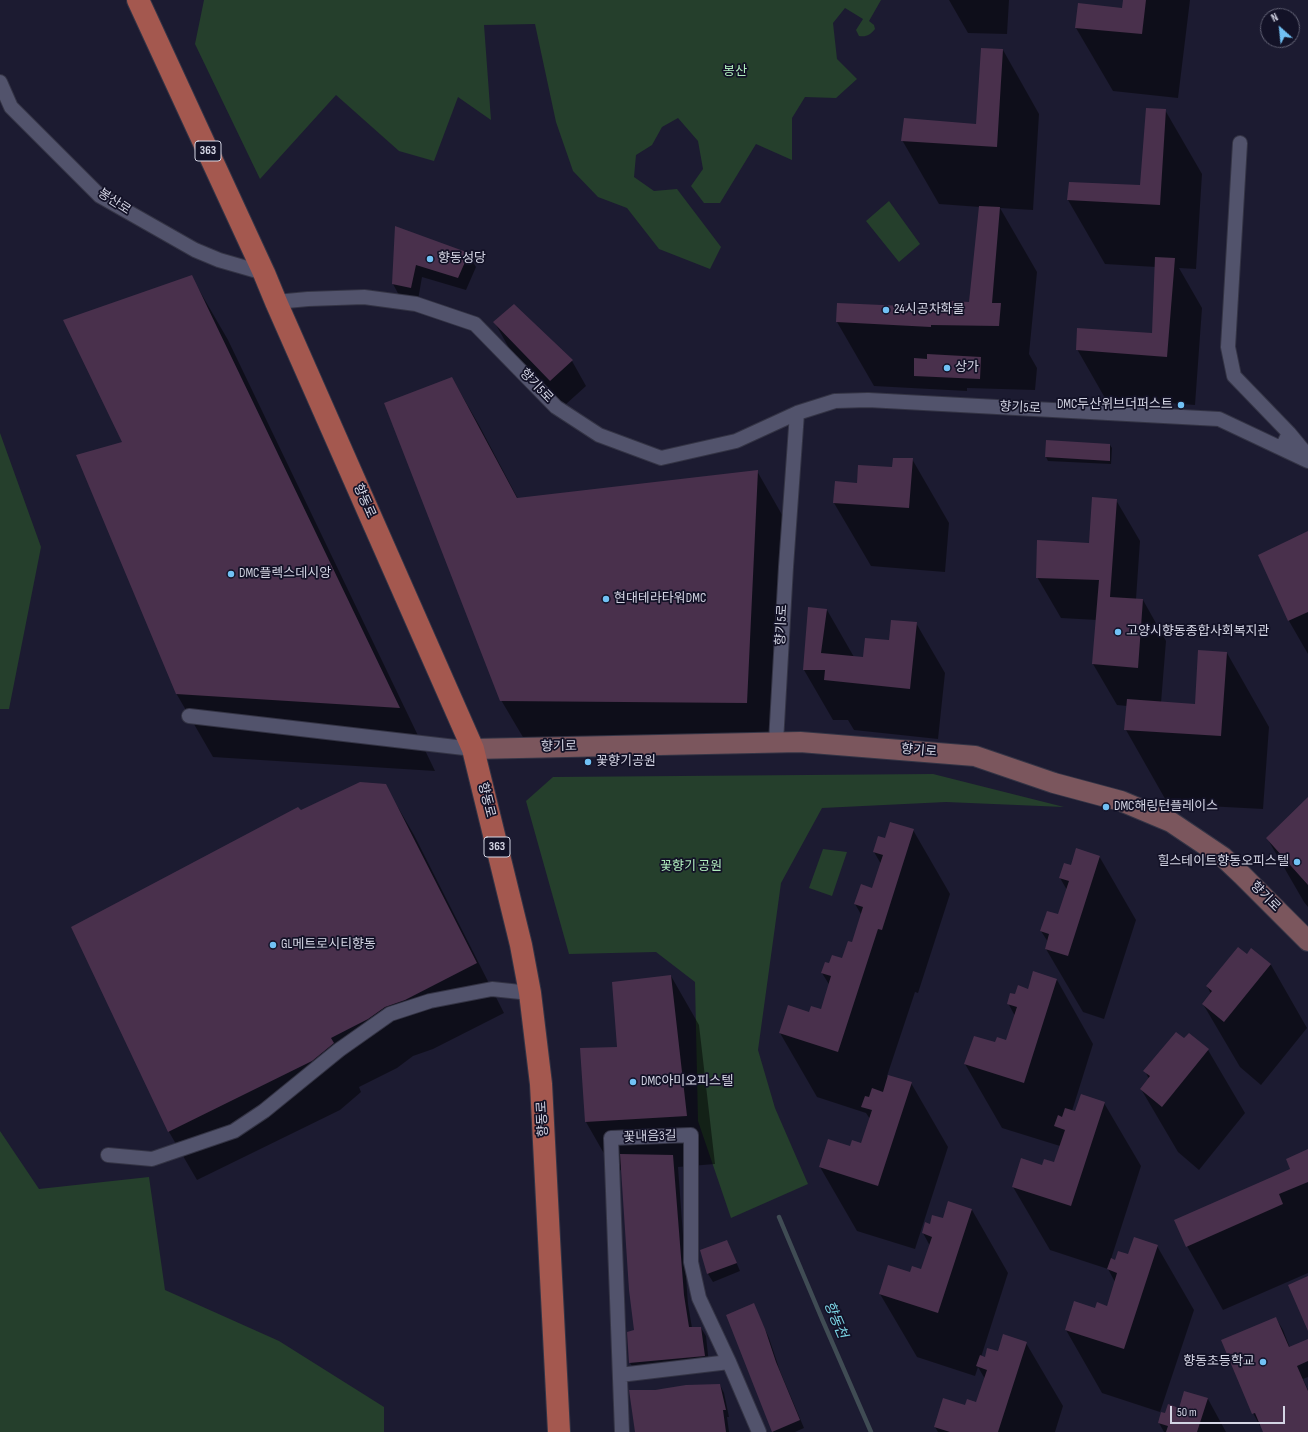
<!DOCTYPE html>
<html>
<head>
<meta charset="utf-8">
<style>
  body { margin:0 }
  #map { position:relative; width:1308px; height:1432px; overflow:hidden; background:#1c1b31; font-family:"Sofia Sans Condensed",sans-serif }
  canvas { display:block }
  .north { position:absolute; left:1260px; top:8px; width:40px; height:40px; box-sizing:border-box; background:#131227; border:1px solid #606073; border-radius:50%; rotate:333deg; font-size:11px; font-weight:700; line-height:16px; text-align:center; color:#d4d5e4 }
  .north::after { content:''; display:block; margin:auto; width:14px; height:18px; background:#71c1f5; clip-path:polygon(50% 0,100% 100%,50% 72%,0 100%) }
  .scale { position:absolute; left:1170px; top:1406px; width:115px; height:18px; box-sizing:border-box; border:2px solid #d4d5e4; border-top:0; padding-left:5px; font-size:12px; line-height:14px; white-space:nowrap; color:#d4d5e4; -webkit-text-stroke:3px #131227; paint-order:stroke }
</style>
</head>
<body>
<div id="map">
<canvas width="1308" height="1432"></canvas>
<div class="north">N</div>
<div class="scale">50 m</div>
</div>
<script>
const ctx = document.querySelector('canvas').getContext('2d');
ctx.lineJoin = 'round';
function fillPath(path, color) { ctx.fillStyle = color; ctx.fill(path, 'evenodd'); }
function trace(path, color, width, dash) { ctx.strokeStyle = color; ctx.lineWidth = width; ctx.lineCap = dash ? 'butt' : 'round'; ctx.setLineDash(dash || []); ctx.stroke(path); }
function write(font, color, halo, rows, align = 'center') {
  ctx.font = font + ' "Sofia Sans Condensed","Noto Sans KR",sans-serif'; ctx.lineWidth = 3.5; ctx.setLineDash([]); ctx.textBaseline = 'middle'; ctx.strokeStyle = halo; ctx.fillStyle = color; for (const [text, x, y, turn = 0] of rows) {
    ctx.save(); ctx.translate(x, y); ctx.rotate((+turn || 0) * Math.PI / 180); ctx.textAlign = isNaN(turn) ? turn : align; if (halo) ctx.strokeText(text, 0, 0); ctx.fillText(text, 0, 0); ctx.restore();
  }
}
const green = new Path2D(`
  M204,0H881L869,21L874,25L875,29C870,35 867,37 859,36L856,30L863,19L845,8L833,23L837,59L857,79L836,98L805,97L792,118V160L756,144L720,203H704L691,186L703,169L698,141L678,118L662,127L652,145L636,155L634,177L654,191L677,189L721,247L710,269L659,249L627,208L598,197L573,171L556,122L535,24L484,25L491,120L458,97L434,161L399,151L336,95L260,179L195,44Z
  M889,201L920,244L899,262L866,221Z
  M0,433L41,547L9,709H0Z
  M933,774L1064,807L946,802L822,808L781,883L758,1050L775,1108L808,1184L731,1218L698,1121L695,982L656,952L569,954L526,801L553,777Z
  M823,849L847,852L832,896L809,888Z
  M0,1131L39,1189L149,1177L165,1290L279,1341L384,1407V1432H0Z`);
const shadow = new Path2D(`
  M949,0H1009L1007,34L968,33Z
  M1124,0H1190L1178,98L1113,91L1076,28L1123,9Z
  M1003,50L1039,114L1033,210L1000,208L1037,272L1029,354L1037,368L1035,390L967,388V391L874,386L837,322L838,304L951,309L970,303L980,207L939,204L902,140L977,125Z
  M1165,110L1202,174L1196,269L1179,268L1202,308L1195,405L1105,398L1077,349L1153,334L1156,267L1105,264L1068,200L1070,183L1141,186Z
  M396,227L468,254L476,267L466,290L422,277L418,300L400,297L393,284Z
  M191,276L228,340L435,771L213,757L176,693L124,442Z
  M495,323L572,361L586,386L565,405L509,348Z
  M452,378L480,427L518,499L757,471L785,520L774,752L530,749L501,700Z
  M1110,445L1112,448L1111,464L1048,461L1046,457Z
  M912,459L949,523L945,572L871,566L834,503L858,484Z
  M1116,500L1140,541L1136,599L1143,600L1166,641L1161,703L1195,705L1227,653L1269,727L1263,809L1168,804L1126,730L1127,706L1117,705L1093,664L1097,620L1061,618L1037,577L1090,544Z
  M1308,534V654L1289,621L1259,556Z
  M827,610L854,657L864,659L916,623L945,673L938,739L854,730L848,720H833L804,670Z
  M385,785L414,835L504,1013L433,1049L413,1056L397,1068L359,1087L361,1092L340,1110L197,1180L169,1132L72,927Z
  M1308,798V907L1304,902L1267,838Z
  M913,830L950,894L918,993L915,992L887,1076L911,1083L948,1147L915,1249L857,1231L820,1167L850,1147L861,1144L870,1119L866,1113L817,1097L780,1033L789,1006L810,1013L821,1010L830,986L822,973L830,964L843,959L853,944L862,916L855,904L873,889L881,864L874,852L885,839Z
  M1099,856L1136,920L1104,1019L1083,1012L1046,949L1048,942L1041,931L1059,916L1067,890L1060,878L1065,864L1071,866Z
  M1251,949L1271,965L1307,1028L1261,1085L1240,1067L1203,1004L1211,994L1207,986L1247,955Z
  M1034,973L1057,980L1093,1044L1072,1111L1076,1113L1104,1103L1141,1166L1111,1259L1116,1261L1157,1246L1194,1310L1160,1412L1102,1393L1066,1330L1096,1310L1107,1307L1115,1282L1108,1269L1050,1250L1013,1187L1043,1166L1054,1164L1060,1146L1002,1128L965,1064L996,1044L1007,1041L1015,1016L1008,1003L1015,995L1029,990Z
  M671,976L699,1025L715,1164L678,1167L688,1304L692,1328H701L706,1336L709,1364L635,1371L630,1363L628,1333L635,1331L623,1170L614,1171L586,1122L581,1049L618,1048Z
  M1184,1040L1208,1050L1245,1113L1199,1170L1178,1152L1141,1089L1149,1079L1145,1071Z
  M1308,1150V1273L1223,1310L1187,1246L1291,1169Z
  M972,1210L1008,1273L981,1357L985,1358L1026,1343L1063,1406L1055,1432H938L935,1427L965,1406L977,1404L985,1379L978,1367L975,1376L917,1357L880,1294L911,1273L922,1271L930,1246L923,1233L930,1225Z
  M731,1250L740,1271L713,1282L708,1274Z
  M754,1305L769,1338L780,1371L804,1428L795,1432H773L727,1316Z
  M1276,1318L1283,1330L1290,1348L1308,1340V1377L1303,1379L1308,1390V1432H1264L1261,1425L1260,1426L1253,1413Z
  M720,1385L724,1393L729,1417H727L729,1432H636L655,1390Z
  M1208,1399L1226,1432H1164L1159,1423L1166,1414Z`);
const stream = new Path2D(`
  M779,1217L822,1319L871,1432`);
const building = new Path2D(`
  M1123,0H1146L1142,34L1075,28L1078,3L1122,8Z
  M981,48L1003,49L997,147L901,141L904,118L976,124Z
  M1146,108L1166,109L1160,205L1067,200L1069,182L1140,185Z
  M979,206L1000,207L992,303H1001L999,326L931,325V327L836,322L837,303L950,308V301L969,302Z
  M395,226L469,253L458,278L416,265L411,288L392,284Z
  M1155,257L1175,258L1167,357L1076,350L1077,328L1152,333Z
  M192,275L400,708L176,694L76,455L122,442L63,320Z
  M514,304L573,360L550,381L493,322Z
  M927,354L981,357L980,379L914,376V358L927,359Z
  M452,377L517,498L758,470L747,703L500,701L384,403Z
  M1046,440L1110,444V461L1045,457Z
  M893,458H913L909,508L833,503L835,481L857,483L858,465L892,467Z
  M1092,497L1117,499L1110,597L1143,599L1138,668L1092,664L1099,580L1036,578L1037,540L1089,543Z
  M1308,531V612L1288,621L1258,555Z
  M808,607L827,609L821,653L863,657L865,638L889,640L891,620L917,622L910,689L824,680L825,670H803Z
  M1198,650L1227,652L1221,736L1124,730L1127,699L1195,704Z
  M360,782L386,784L477,963L405,1000L385,1007L368,1019L331,1038L334,1043L312,1061L168,1132L71,927L298,807L301,810Z
  M1308,797V885L1266,838Z
  M890,822L914,829L882,930L878,929L838,1052L779,1033L788,1005L809,1012L811,1006L821,1009L831,976L821,973L825,962L829,963L832,955L842,958L848,941L852,942L863,907L854,904L861,884L872,888L883,855L873,852L878,836L885,838Z
  M1076,848L1100,856L1068,956L1045,949L1049,934L1040,931L1047,911L1058,914L1069,881L1059,878L1064,863L1071,865Z
  M1238,947L1247,954L1251,948L1271,964L1224,1022L1202,1004L1212,991L1206,986Z
  M1033,971L1057,979L1024,1083L964,1064L974,1036L995,1042L997,1037L1006,1040L1017,1007L1007,1004L1010,993L1015,994L1018,985L1028,989Z
  M671,975L687,1116L585,1122L580,1048L617,1047L612,982Z
  M1176,1032L1184,1038L1189,1033L1209,1049L1162,1107L1140,1089L1150,1076L1143,1071Z
  M888,1075L912,1082L878,1186L819,1167L828,1139L850,1146L852,1140L861,1143L872,1110L861,1107L865,1096L869,1097L872,1088L883,1092Z
  M1081,1094L1105,1102L1071,1206L1012,1187L1021,1158L1042,1165L1044,1159L1054,1162L1065,1130L1054,1126L1058,1115L1062,1117L1065,1108L1075,1111Z
  M1308,1149V1182L1279,1194L1283,1204L1186,1247L1174,1220L1290,1169L1286,1159Z
  M620,1154L673,1155L684,1295L689,1327H701L705,1356L629,1363L627,1332L634,1330L629,1290Z
  M948,1201L972,1209L938,1313L879,1294L888,1265L910,1272L912,1266L921,1269L932,1237L922,1233L925,1222L930,1224L932,1215L943,1218Z
  M1134,1237L1158,1245L1124,1349L1065,1330L1074,1301L1095,1308L1097,1302L1107,1306L1117,1273L1107,1269L1111,1258L1115,1260L1118,1251L1128,1254Z
  M727,1240L737,1263L707,1274L700,1250Z
  M1308,1276V1331L1288,1285Z
  M754,1303L765,1329L776,1362L800,1420L772,1432L726,1315Z
  M1276,1317L1289,1347L1308,1339V1361L1297,1366L1308,1391V1432H1263L1255,1413L1252,1414L1221,1340Z
  M1003,1334L1027,1342L998,1432H950L934,1427L943,1398L965,1405L967,1399L976,1402L987,1370L976,1366L980,1355L985,1357L987,1348L998,1351Z
  M720,1384L726,1410H723L726,1432H635L629,1390H655L686,1385Z
  M1184,1391L1208,1398L1197,1432H1166L1168,1426L1158,1423L1161,1412L1165,1413L1168,1404L1179,1408Z`);
const minor = new Path2D(`
  M0,82L11,107L100,196L195,250L219,260L264,273
  M1240,143L1228,347L1234,376L1289,433L1282,448
  M276,302L308,299L364,297L416,304L475,324L556,407L599,435L661,458L736,441L797,413L835,401L868,400L1219,419L1308,461
  M1289,433L1308,456
  M189,716L473,749
  M776,742L786,567L797,413
  M108,1155L152,1159L234,1131L264,1111L339,1050L390,1014L430,1001L492,989L530,993
  M620,1375L729,1362
  M622,1432L611,1138L691,1135V1262L699,1298L729,1362L759,1432`);
const secondary = new Path2D(`
  M473,749L800,742L975,756L1054,783L1121,801L1171,822L1223,857L1242,875L1308,941`);
const primary = new Path2D(`
  M138,0L264,273L276,302L473,749L521,945L530,993L541,1084L559,1432`);
const markers = [
  [430,259,4,"#71c1f5"],
  [886,310,4,"#71c1f5"],
  [947,368,4,"#71c1f5"],
  [1181,405,4,"#71c1f5"],
  [231,574,4,"#71c1f5"],
  [606,599,4,"#71c1f5"],
  [1118,632,4,"#71c1f5"],
  [588,762,4,"#71c1f5"],
  [1106,807,4,"#71c1f5"],
  [1297,862,4,"#71c1f5"],
  [273,945,4,"#71c1f5"],
  [633,1082,4,"#71c1f5"],
  [1263,1362,4,"#71c1f5"]
];
const shields = [
  [208,151,26],
  [497,847,26]
];
const shieldNames = [
  ["363",208,151],
  ["363",497,847]
];
const parkNames = [
  ["봉산",735,72],
  ["꽃향기 공원",691,867]
];
const streetNames = [
  ["봉산로",114,202,33],
  ["향기5로",536,386,46],
  ["향기5로",1020,408,3],
  ["향동로",364,501,66],
  ["향기5로",782,625,-87],
  ["향기로",559,747,-1],
  ["향기로",919,751,5],
  ["향동로",486,800,76],
  ["향기로",1265,897,45],
  ["향동로",543,1119,-93],
  ["꽃내음3길",650,1137,-2]
];
const poiNames = [
  ["향동성당",438,259],
  ["24시공차화물",894,310],
  ["상가",955,368],
  ["DMC두산위브더퍼스트",1173,405,"right"],
  ["DMC플렉스데시앙",239,574],
  ["현대테라타워DMC",614,599],
  ["고양시향동종합사회복지관",1126,632],
  ["꽃향기공원",596,762],
  ["DMC해링턴플레이스",1114,807],
  ["힐스테이트향동오피스텔",1289,862,"right"],
  ["GL메트로시티향동",281,945],
  ["DMC아미오피스텔",641,1082],
  ["향동초등학교",1255,1362,"right"]
];
const waterNames = [
  ["향동천",835,1320,67]
];
fillPath(green, '#253f2c');
fillPath(shadow, '#0007');
trace(stream, '#404c54', 4.5);
fillPath(building, '#49304c');
trace(minor, '#343445', 16);
trace(secondary, '#343445', 22);
trace(primary, '#343445', 24);
trace(minor, '#52536c', 14);
trace(secondary, '#7b565d', 20);
trace(primary, '#a4584f', 22);
for (const [x, y, r, color] of markers) { const dot = new Path2D(); dot.arc(x, y, r, 0, 2 * Math.PI); ctx.fillStyle = color; ctx.fill(dot); trace(dot, '#131227', 1.5); }
for (const [x, y, w] of shields) { const box = new Path2D(); box.roundRect(x - w / 2, y - 10, w, 20, 3); ctx.fillStyle = '#131227'; ctx.fill(box); trace(box, '#d4d5e4', 1); }
write('bold 12px', '#d4d5e4', null, shieldNames);
write('13px', '#afebbd', '#131227', parkNames);
write('13px', '#d4d5e4', '#131227', streetNames);
write('13px', '#d4d5e4', '#131227', poiNames, 'left');
write('italic 14px', '#7bd4e4', '#131227', waterNames);
</script>
</body>
</html>
